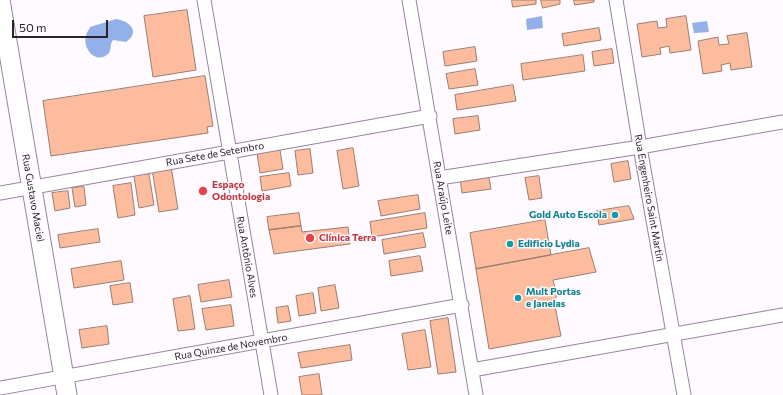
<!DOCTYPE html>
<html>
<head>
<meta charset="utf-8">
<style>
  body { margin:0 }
  #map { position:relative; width:783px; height:395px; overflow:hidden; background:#fefaff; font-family:Commissioner,sans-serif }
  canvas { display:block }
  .scale { position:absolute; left:12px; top:20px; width:96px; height:18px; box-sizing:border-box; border:2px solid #2b232c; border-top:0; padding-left:5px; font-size:12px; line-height:14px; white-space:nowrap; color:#2b232c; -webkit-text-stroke:3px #fefaff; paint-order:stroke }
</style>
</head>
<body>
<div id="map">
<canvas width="783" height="395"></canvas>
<div class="scale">50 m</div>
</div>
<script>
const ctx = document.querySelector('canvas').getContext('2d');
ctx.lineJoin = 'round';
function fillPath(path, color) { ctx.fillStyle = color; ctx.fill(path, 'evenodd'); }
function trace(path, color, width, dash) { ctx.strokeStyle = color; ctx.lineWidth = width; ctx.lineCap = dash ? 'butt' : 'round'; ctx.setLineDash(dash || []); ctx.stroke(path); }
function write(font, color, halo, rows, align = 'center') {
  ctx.font = font + ' Commissioner,sans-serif'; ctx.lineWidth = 3; ctx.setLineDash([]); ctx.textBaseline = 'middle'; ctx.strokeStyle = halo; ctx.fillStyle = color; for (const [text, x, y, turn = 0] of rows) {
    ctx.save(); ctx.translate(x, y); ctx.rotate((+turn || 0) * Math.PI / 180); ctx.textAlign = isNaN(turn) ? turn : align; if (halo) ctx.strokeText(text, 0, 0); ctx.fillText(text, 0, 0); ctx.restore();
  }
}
const water = new Path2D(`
  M542,16L543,28L527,30L526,19Z
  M116,19C130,21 141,32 126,42L113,40C109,45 112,51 108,54C96,65 82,48 86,36C86,33 89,30 90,27Z
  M707,21L709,32L694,33L692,23Z`);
const building = new Path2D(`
  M512,0H536V4L513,7Z
  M541,0H560V4L543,8Z
  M574,0H594V2L575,5Z
  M187,10L196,70L153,77L144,16Z
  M686,16L691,50L670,53L669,46L660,48L661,54L642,57L637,24L657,21L658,28L667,27L666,19Z
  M599,28L601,40L564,46L562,34Z
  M747,33L752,67L731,70L730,63L721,65L722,71L703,74L698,41L718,37L719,45L729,44L727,36Z
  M475,47L477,61L445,66L443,52Z
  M612,49L614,63L594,66L592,52Z
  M583,55L585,71L523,80L521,64Z
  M475,69L478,85L449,89L446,74Z
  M205,76L213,126L207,127L208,133L51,156L43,101Z
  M513,85L516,101L457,110L455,95Z
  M478,116L480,130L455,134L453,119Z
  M353,148L359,186L343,189L337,151Z
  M310,149L313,173L298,175L295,151Z
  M280,150L283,169L260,173L257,153Z
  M628,161L631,179L614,182L611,164Z
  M171,166L178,209L159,212L152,169Z
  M289,173L291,186L262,191L260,177Z
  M488,173L491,189L462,193L460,178Z
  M149,174L154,205L139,208L134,176Z
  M539,176L542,198L529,200L525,178Z
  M131,183L135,215L118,218L113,186Z
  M84,187L86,205L75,207L72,188Z
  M68,191L70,208L55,211L52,193Z
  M418,195L420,209L381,216L378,201Z
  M629,206L634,219L599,225L597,211Z
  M299,213L301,226L269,230L267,217Z
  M425,213L427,228L372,237L370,222Z
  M545,220L551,255L476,269L470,233Z
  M301,226L302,232L348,227L350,244L274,254L269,230Z
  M98,229L100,242L60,248L58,235Z
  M423,233L426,247L384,254L382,240Z
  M589,248L596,272L553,280L557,295L554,301L561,336L489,349L476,269Z
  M420,256L423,271L391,276L389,261Z
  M121,261L124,280L74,288L71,269Z
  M229,280L232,297L201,302L198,285Z
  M130,283L133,302L113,305L110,286Z
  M335,285L339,308L321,311L318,288Z
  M313,293L316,313L299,316L296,296Z
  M190,296L195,329L178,331L173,299Z
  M231,305L234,326L206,330L202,309Z
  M288,306L291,321L278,323L276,308Z
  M448,318L456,372L438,374L430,321Z
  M107,326L109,344L82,348L79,330Z
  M425,330L431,367L408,370L402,334Z
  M350,345L352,360L301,368L298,353Z
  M319,374L322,395H302L299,377Z`);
const street = new Path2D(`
  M204,0L271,395
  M409,0L476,395
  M616,0L640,147L684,395
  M439,178L640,147L783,122
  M0,193L430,116
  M472,370L783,315
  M0,388L462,305`);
const secondary = new Path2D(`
  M0,0L67,395`);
const markers = [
  [203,191,5,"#e0444e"],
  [615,215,4,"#0f9aa8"],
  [310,238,5,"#e0444e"],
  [510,244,4,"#0f9aa8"],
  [518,298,4,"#0f9aa8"]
];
const streetNames = [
  ["Rua Sete de Setembro",215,154,-10],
  ["Rua Gustavo Maciel",33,198,80],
  ["Rua Araújo Leite",443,198,80],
  ["Rua Engenheiro Saint Martin",649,198,80],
  ["Rua Antônio Alves",247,257,80],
  ["Rua Quinze de Novembro",231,347,-10]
];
const healthNames = [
  ["Espaço",212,185],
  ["Odontologia",212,197],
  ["Clínica Terra",319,238]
];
const cultureNames = [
  ["Gold Auto Escola",607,215,"right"],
  ["Edificio Lydia",518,244],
  ["Mult Portas",526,292],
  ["e Janelas",526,304]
];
fillPath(water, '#94b0e8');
fillPath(building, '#fdbc9d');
trace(building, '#9a7e70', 1);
trace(street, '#98859c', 15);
trace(secondary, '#98859c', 21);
trace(street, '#fff', 13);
trace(secondary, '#fff', 19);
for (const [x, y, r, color] of markers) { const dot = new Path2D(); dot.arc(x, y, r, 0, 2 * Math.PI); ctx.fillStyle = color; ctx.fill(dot); trace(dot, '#fefaff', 1.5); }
write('10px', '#2b232c', '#fefaff', streetNames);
write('bold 10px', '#be3a42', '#fefaff', healthNames, 'left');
write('bold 10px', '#0d838f', '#fefaff', cultureNames, 'left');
</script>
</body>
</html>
